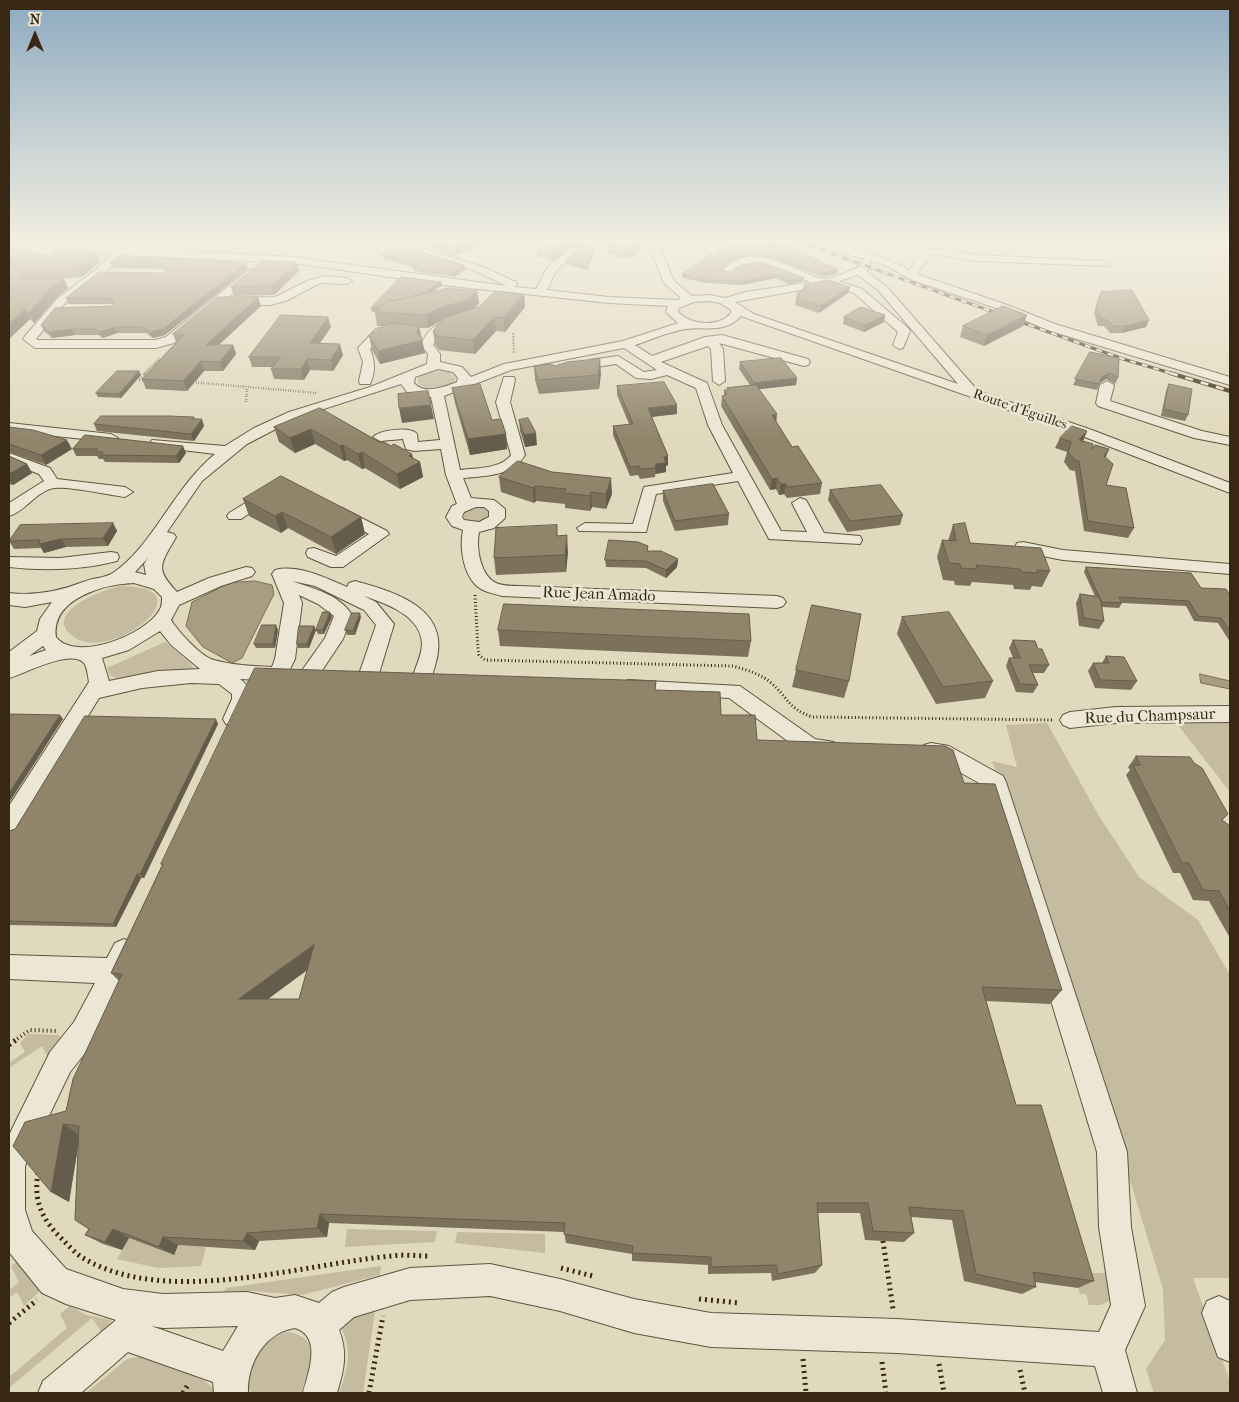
<!DOCTYPE html>
<html>
<head>
<meta charset="utf-8">
<style>
  body { margin:0 }
  #map { position:relative; width:1239px; height:1402px; overflow:hidden; background:#e1d9bd; font-family:"IM FELL French Canon",serif }
  canvas { display:block }
  .frame { position:absolute; inset:0; border:10px solid #382813; pointer-events:none }
  .north { position:absolute; left:10px; top:10px; width:50px; height:50px; -webkit-text-stroke:4px #ece6d4; paint-order:stroke; rotate:0deg; font-size:14px; font-weight:700; line-height:20px; text-align:center; color:#382813 }
  .north::after { content:''; display:block; margin:auto; width:18px; height:22px; background:#382813; clip-path:polygon(50% 0,100% 100%,50% 72%,0 100%) }
</style>
</head>
<body>
<div id="map">
<canvas width="1239" height="1402"></canvas>
<div class="frame"></div>
<div class="north">N</div>
</div>
<script>
const ctx = document.querySelector('canvas').getContext('2d');
ctx.lineJoin = 'round';
function fillPath(path, color) { ctx.fillStyle = color; ctx.fill(path, 'evenodd'); }
function trace(path, color, width, dash) { ctx.strokeStyle = color; ctx.lineWidth = width; ctx.lineCap = dash ? 'butt' : 'round'; ctx.setLineDash(dash || []); ctx.stroke(path); }
function write(font, color, halo, rows, align = 'center') {
  ctx.font = font + ' "IM FELL French Canon",serif'; ctx.lineWidth = 5; ctx.setLineDash([]); ctx.textBaseline = 'middle'; ctx.strokeStyle = halo; ctx.fillStyle = color; for (const [text, x, y, turn = 0] of rows) {
    ctx.save(); ctx.translate(x, y); ctx.rotate((+turn || 0) * Math.PI / 180); ctx.textAlign = isNaN(turn) ? turn : align; if (halo) ctx.strokeText(text, 0, 0); ctx.fillText(text, 0, 0); ctx.restore();
  }
}
const green = new Path2D(`
  M437,371L449,372L456,379C448,390 429,391 418,384V378L425,373Z
  M479,506L489,510L488,518L475,523L464,519V511Z
  M122,586C213,586 105,669 70,634C45,610 107,588 122,586Z
  M165,642L191,664L193,667L191,671L118,680L110,675L107,668Z
  M1174,720L1230,722V792Z
  M1047,723L1099,816L1139,877L1198,920L1230,975V1278H1193L1230,1382V1393H1154L1146,1369L1165,1340L1163,1289L1082,1022L992,761L1017,767L1006,725Z
  M28,1034L59,1035L61,1040L48,1058L42,1046L9,1068V1063L25,1052L20,1043Z
  M1059,1196L1069,1197L1091,1273H1109L1113,1289L1110,1300L1101,1305H1089L1086,1294H1080L1062,1231Z
  M347,1229L437,1231L435,1242L345,1247Z
  M457,1232L545,1234V1253L455,1243Z
  M129,1238L174,1255L178,1245L206,1247L201,1266L158,1268L117,1259Z
  M16,1262L29,1277L43,1288L24,1306L17,1292L9,1298V1290L19,1282L11,1266Z
  M381,1266L380,1275L302,1295L251,1291L223,1293L226,1288Z
  M376,1305L363,1393H339C349,1367 354,1344 336,1320Z
  M70,1306L86,1315L112,1320L102,1333L92,1318L9,1388V1377L67,1328L60,1314Z
  M287,1332C322,1336 316,1370 302,1393H251C241,1367 263,1339 287,1332Z
  M149,1355L205,1381L218,1393H86L127,1359Z`);
const water = new Path2D(`
  M255,581L272,585L274,594L242,658L232,663L203,647L186,626L192,602L229,583Z
  M1200,674L1230,681V689L1201,683Z`);
const pathFar4 = new Path2D(`
  M513,333L514,354
  M144,374L160,358`);
const pathFar3 = new Path2D(`
  M145,380H139L146,373
  M191,382L317,393
  M246,402L247,388`);
const pathFar2 = new Path2D(`
  M475,595L478,649L479,655L485,660L733,666C746,670 759,673 770,682C788,697 787,708 812,717L1054,720`);
const pathFar1 = new Path2D(`
  M14,1041L30,1030L56,1031`);
const path = new Path2D(`
  M9,1045L16,1040
  M38,1173C33,1202 43,1221 63,1240C69,1246 76,1254 83,1258C167,1308 301,1264 392,1256C405,1254 417,1256 430,1256
  M883,1241L893,1309
  M561,1268L593,1276
  M699,1299L740,1303
  M9,1323L37,1300
  M803,1359L806,1393
  M882,1362L886,1393
  M939,1364L944,1393
  M1020,1370L1025,1393
  M183,1393L189,1383
  M369,1393L383,1316`);
const minor = new Path2D(`
  M43,243L294,257L507,286L473,270L405,251L391,243H403L481,266L516,282L517,284L515,287L536,289L547,268L574,246L579,249L556,271L547,290L609,297L678,300L681,298L664,283L648,243H658L674,281L692,296L709,295L725,298L746,292L811,282C784,273 755,249 731,274H723L722,272C743,245 776,260 802,271C809,274 817,279 824,279C836,278 849,271 860,266L862,260L865,259L814,245L813,243C845,243 882,255 909,270L924,249L928,248L977,255L1104,261L1109,264L1108,266L977,261L931,254L917,274L1010,306L1055,324L1230,377V385L1047,330L1002,310L912,280L883,264L870,261V268L866,271L887,287L978,391L1092,430L1230,483V493L1082,436L741,316C724,335 703,325 681,330C666,333 650,340 635,345L652,356L705,337L722,335L808,359L810,362L808,365L804,366L719,343L723,349L725,381L719,385L713,381L711,349L708,346L661,362L707,383L722,425L781,531L807,532L792,503L800,498L806,500L824,533L860,536L862,540L860,544L769,539L738,481L656,494L646,532L579,531L577,528L585,523L633,524L644,487L733,473L708,425L696,388L667,375L651,379L636,378L616,364L590,368L584,364L590,360L618,356L644,372L657,370L624,348L511,370L444,396L460,470C476,468 501,469 511,455L496,402L504,377H514L515,380L510,402L525,455C513,476 485,476 463,478L471,498L494,500L505,509V518L494,528L479,532C476,548 480,575 496,583C503,586 512,586 520,586L777,596L783,598L786,602L783,606L777,608L502,596C496,594 489,593 483,590C464,581 459,549 463,530L452,526L446,517L452,506L457,504L446,475L441,449L414,451L406,449L403,439L380,441L373,437C379,430 411,426 417,434L418,442L440,440L431,397L407,392L401,384L299,417L247,444L202,481L167,532L174,534L176,537C161,564 154,568 177,592L209,578L246,567L252,568L255,572L252,576L221,586L179,605L171,620C178,631 201,657 214,660C232,665 252,666 272,667L275,659L284,603L272,574L275,570C298,564 326,578 347,587L349,583L355,581C399,593 453,610 435,666C433,672 432,678 429,684L422,686L415,684L412,679C415,668 421,657 422,645C422,616 387,604 364,596L376,602L394,624L378,677L375,682L368,684L361,682L358,677L376,625L364,610L315,586L292,581C314,589 339,594 352,615L343,639L315,681L308,683L301,681L298,676L325,638L334,616L318,604L299,595L302,603L295,659L285,679L278,681L240,679C259,694 251,706 240,724L233,727L226,724L223,719L232,699V694L219,684L191,683L142,688L99,698L17,832L9,834V806L89,682C88,676 87,667 84,663C71,648 24,674 9,678V652L37,631L40,619L52,602L25,607L9,605V593C34,596 60,591 83,582C92,578 105,578 113,573C153,546 174,487 215,454L157,447L150,443L152,440L225,446L254,428L289,412L370,387L427,364L428,354L421,345C428,327 440,322 458,318L464,322L443,331L433,345L440,354V362L462,367L471,377L504,364L623,341L678,323L666,312L668,306L609,303L451,286L294,263L123,255L106,272L65,303L36,339L38,340H155L166,337L249,270L253,269L258,272L174,343L156,348H35L23,339L25,336L57,299L98,268L112,254L48,246ZM858,275L879,291L958,384L754,314L735,302L828,285L854,293L898,332L893,345L899,349L903,348L910,331L908,328L862,289L839,281ZM709,301L720,303L731,310V313C718,328 691,325 678,312L679,308L694,302ZM438,369L453,372L458,378L457,382C444,387 424,395 414,383L415,377ZM476,507H484L489,511V517L479,522L464,520L462,517L464,512ZM148,558L144,564L146,575L135,572ZM134,583L154,589L162,597C162,601 162,606 160,609C148,634 76,663 56,637C51,598 105,584 134,583ZM160,631L171,645L200,669L158,671L109,681L102,658L129,650ZM43,646L46,650L29,656Z
  M324,276L347,278L352,281L347,284L320,283L286,301L270,305L232,304L226,301L232,298L275,297L307,281Z
  M394,325L398,326V332L384,335L370,349C375,361 376,372 370,384H360L359,381L363,362L358,348L376,329Z
  M1107,381L1114,385L1110,401L1202,431L1230,437V445L1194,438L1098,406L1096,403L1100,385Z
  M9,423L111,434L118,438L111,442L9,431Z
  M9,453L50,468L57,479L125,487L133,492L125,497C109,495 68,486 55,488C37,490 25,512 9,516V503L44,481L39,474L9,462Z
  M270,488L278,493L275,496L241,519H229L227,516L229,513Z
  M340,507L387,531L389,534L343,567H331L308,557L306,553L308,549L314,548L336,556L369,534L334,515L332,512L334,509Z
  M1023,542L1063,550L1230,564V574L1063,560L1017,551L1015,547L1017,543Z
  M111,552L117,553L119,557L117,561C82,570 45,571 9,567V557L60,558Z
  M629,680L740,686L815,739L834,742L838,748L834,754L827,756L804,753L729,698L622,692L619,687L622,682Z
  M1230,706V722L1116,723L1070,728L1063,725L1060,720L1063,715L1070,712L1116,707Z
  M931,743L949,746L1003,776L1006,782L1127,1152L1131,1227L1145,1306L1125,1350L1137,1393H1103L1095,1366L897,1353L711,1347L634,1333L560,1311L490,1296L410,1300L354,1317L339,1330C348,1353 344,1370 337,1393H303C308,1374 323,1337 295,1328C264,1333 247,1364 248,1393H214L213,1382L128,1352L81,1393H38L43,1381L116,1320L66,1304L42,1293L9,1252V1135L50,1052L74,1022L95,983L9,979V955L107,958L115,943L124,939L133,943L137,951L94,1042L70,1072L25,1166V1210L32,1231L66,1269L123,1289L163,1294L247,1292L275,1298L295,1295L319,1303L332,1292L344,1287L410,1268L490,1264L560,1279L634,1299L711,1313L897,1319L1099,1332L1111,1305L1099,1227L1097,1152L986,787L938,760L924,757L920,751L924,745ZM151,1326L163,1328L238,1326L223,1351Z
  M1219,1296L1230,1301V1362L1218,1357L1202,1313L1207,1301Z`);
const railFar1 = new Path2D(`
  M803,243L1123,359L1174,374`);
const rail = new Path2D(`
  M1170,373L1230,391`);
const wall = new Path2D(`
  M152,243H203L156,247H154Z
  M426,243H485L454,256L436,251Z
  M547,243H597V244L587,270L566,264V260L578,248L575,244L553,261L537,256V251Z
  M609,243H641V245H639L640,254H637V257L618,258L617,255H609Z
  M730,243L838,270L837,274L822,277L771,258L749,255L730,262L721,270L722,271L731,272L741,265L804,281L788,284L776,278L741,285L706,283L682,278V274L712,256Z
  M9,248L53,256L96,253L100,262L82,277L57,279H64L68,288L56,298L34,323L30,319L9,339Z
  M382,255L465,270L454,277L414,271L413,267L383,259Z
  M110,262L246,263L248,269L165,335L153,338L146,333H117L103,338L98,335H75L52,338L44,331L41,325L114,306V305L111,304H68L66,298L162,273L166,271L164,269L112,268Z
  M296,262L299,271L274,295L234,296L231,287Z
  M442,285L432,292L477,291L479,304L473,309L524,294L525,307L505,332L496,331L475,354L439,350L435,345L433,331L442,320L428,328H419L425,353L380,364L372,350L369,336L385,326H377L375,312H372L371,308Z
  M804,285L850,287L848,293L819,313L795,305L797,293L803,290Z
  M1101,292L1149,320L1146,327L1122,333H1110L1104,326H1098L1094,313Z
  M261,306L218,345H233L236,354L223,371H204L187,391L146,389L142,379L176,342L173,334Z
  M885,315L884,322L864,332L843,324L844,317Z
  M1027,315L1023,326L984,346L960,337L963,326Z
  M331,327L320,343L343,355L333,371L310,370L304,380L274,379L271,369L272,367H252L249,357Z
  M1090,352L1118,378L1115,384L1106,379L1100,383L1097,390L1073,385Z
  M740,362L797,378L796,385L759,389L776,421L792,447L822,483L820,494L787,498L784,494L779,495L776,489L770,490L721,406L722,396L724,395V390H727V388L750,385L739,369Z
  M534,366H555L601,373L599,389L539,394L535,380Z
  M139,371L141,375L121,398L98,397L96,393Z
  M1169,384L1188,415L1185,421L1161,416L1166,391Z
  M617,386L677,405V414L652,417L668,465L666,466V472L655,474V477L640,479L638,475L630,476L613,435V426L629,424L617,395Z
  M452,388L492,420L506,434L507,449L470,455L455,403Z
  M320,408L381,443L391,446L412,454L413,458L420,462L423,477L400,489L365,468L362,469L347,460L344,461L315,444L295,453L279,442L274,427Z
  M194,417L195,419L204,426L194,441L97,431L94,424Z
  M519,420L537,445L525,447L520,431Z
  M9,427L72,449L46,465L9,452Z
  M1087,431L1083,441L1092,449H1109L1106,457V485L1134,528L1128,538L1084,531L1075,471L1070,470L1064,462L1067,452L1055,448L1060,438Z
  M85,435L186,453L179,463L105,462L103,459H99L97,456H76L73,449Z
  M9,456L27,464L32,473L13,485L9,484Z
  M499,477L612,494L606,509L592,507L590,511L565,508V504L536,501L534,503L501,492Z
  M830,490L903,515L900,525L847,532L828,500Z
  M663,491L729,514L728,525L675,531L663,501Z
  M243,499L361,517L365,534L336,554L288,528L281,533L249,516Z
  M113,523L117,531L108,546L66,547L44,553L41,548L14,549L9,541Z
  M953,525L970,543L1050,571L1042,587L1032,586L1030,590L1014,589L1013,585L972,582L970,586L955,585L954,581L943,580L937,557L942,540L948,541Z
  M558,536L568,552L566,572L496,575L494,558Z
  M647,551L678,559L677,567L666,578L646,568L606,567L605,560Z
  M1086,567L1201,588L1230,595V642L1218,623L1194,621L1186,606L1122,603L1119,608L1102,607L1104,621L1099,629L1079,626L1076,603L1080,594L1095,596L1084,572Z
  M332,617L324,634H318L316,630Z
  M361,617L355,635H347L345,630Z
  M902,617L993,681L985,698L936,704L897,634Z
  M276,625L278,630L275,648H256L254,644Z
  M314,626L316,630L309,648H298L297,644Z
  M498,630L751,641L748,657L500,646Z
  M1013,640L1038,649L1049,665L1044,673H1033L1038,685L1033,693L1016,692L1006,666L1009,658H1013L1009,648Z
  M1106,656L1137,681L1131,690L1095,688L1088,671L1093,663H1102Z
  M796,670L849,681L844,698L792,687Z
  M656,681L655,690L721,715L757,740L964,783L1062,990L1050,1004L986,1001L1016,1105L1094,1281L1078,1288L1035,1282L1036,1287L1022,1294L964,1281L952,1220L911,1217L914,1233L904,1242L865,1240L860,1213H817L822,1265L815,1273L772,1281L771,1273L708,1274V1265L632,1261V1254L566,1243L564,1232L329,1223L327,1237L259,1241L255,1250L178,1245L174,1255L129,1238L122,1250L103,1244L85,1235L89,1229L78,1146L69,1202L51,1192L66,1111L119,981L111,973L162,865L161,864ZM307,970L299,999H268Z
  M218,724L144,878H141L116,927L9,925V831L15,829Z
  M1136,756L1230,826V938L1209,901L1193,900L1180,873H1173L1126,775L1130,770L1128,767Z`);
const shadedWall = new Path2D(`
  M154,243H203L156,247Z
  M474,243H485L454,256L453,251Z
  M571,243H575V244L553,261V256Z
  M596,243H597V244L587,270V266Z
  M750,252L749,255L730,262L721,271V267L730,259Z
  M96,253L100,262L82,277L78,268Z
  M296,262L299,271L274,295L272,286Z
  M246,263L248,269L165,335L153,338L150,332Z
  M464,265L465,270L454,277V272Z
  M838,270L837,274L822,277V273Z
  M21,271L26,281L21,278Z
  M776,274V278L741,285L742,281Z
  M804,278V281L788,284V280Z
  M64,279L68,288L56,298L34,323L29,313L51,288Z
  M441,282L442,285L424,297L390,305Z
  M850,287L848,293L819,313L821,306Z
  M477,291L479,304L468,313L441,321L428,328L426,315L439,308Z
  M524,294L525,307L505,332L503,318Z
  M258,297L261,306L209,354L206,345Z
  M25,309L30,319L9,339V324Z
  M885,315L884,322L864,332L865,325Z
  M1027,315L1023,326L984,346L987,335Z
  M328,317L331,327L313,353L310,343Z
  M494,317L496,331L475,354L473,340Z
  M1149,320L1146,327L1122,333L1125,326Z
  M419,326L425,353L380,364L378,351L417,333Z
  M114,327L117,333L103,338L100,332Z
  M72,329L75,335L52,338L49,332Z
  M340,344L343,355L333,371L331,360Z
  M233,345L236,354L223,371L220,362Z
  M307,359L310,370L304,380L301,369Z
  M600,359L601,373L599,389L598,375Z
  M201,361L204,371L187,391L183,381Z
  M139,371L141,375L121,398L119,394Z
  M1109,373L1106,379L1099,383L1102,377Z
  M797,378L796,385L753,390L754,383Z
  M431,405L434,419L402,423L399,408Z
  M677,405V414L648,417V408Z
  M777,414L776,425L772,415Z
  M202,419L204,426L194,441L191,434Z
  M311,429L315,444L295,453L290,438Z
  M1087,431L1083,441L1079,440Z
  M536,433L537,445L525,447L524,435Z
  M506,434L507,449L470,455L468,439Z
  M67,440L72,449L46,465L41,455Z
  M343,445L347,460L344,461L340,446Z
  M183,446L186,453L179,463L176,456Z
  M362,452L365,468L362,469L358,454Z
  M412,454L414,465L420,462L423,477L400,489L397,474L409,456Z
  M668,456V465L666,466V472L655,474V477L656,464L664,457Z
  M27,464L32,473L13,485L9,479V474Z
  M611,478L612,494L606,509V494Z
  M777,478L776,489L770,490L772,479Z
  M781,484H786L784,494L779,495Z
  M535,486L536,501L534,503L533,488Z
  M591,492L592,507L590,511V496Z
  M282,512L288,528L281,533L275,516Z
  M361,517L365,534L336,554L331,537Z
  M113,523L117,531L108,546L103,538Z
  M567,535L568,552L566,572L565,555Z
  M61,539L66,547L44,553L39,544Z
  M678,559L677,567L666,578V570Z
  M330,612L332,617L324,634L323,630Z
  M360,613L361,617L355,635L353,631Z
  M276,625L278,630L275,648L273,644Z
  M314,626L316,630L309,648L307,644Z
  M60,715L63,719L9,803V793Z
  M216,719L218,724L144,878L140,874Z
  M137,874L141,878L116,927L113,924Z
  M314,945L321,960L250,1012L239,999Z
  M63,1124L80,1135L69,1202L51,1192Z
  M320,1214L329,1223L327,1237L317,1228Z
  M113,1229L129,1238L122,1250L105,1242Z
  M247,1233L259,1241L255,1250L243,1241Z
  M163,1237L178,1245L174,1255L159,1247Z`);
const building = new Path2D(`
  M431,243H474L453,251L435,246Z
  M547,243H571L553,256L537,251Z
  M577,243H596L587,266L566,260L580,246Z
  M609,243H639L640,249L637,250V252L618,253L617,250H609Z
  M730,243H769L791,247L838,270L822,273L772,254L750,252L730,259L721,267L722,271L731,272L741,265L760,262L804,278L788,280L776,274L742,281L706,280L682,274L712,254V256Z
  M401,246L464,265L454,272L413,267L418,264L382,255Z
  M9,248L53,256L55,251L96,253L78,268L21,271V278L26,279H64L51,288L29,313L25,309L9,324Z
  M119,256L246,263L163,329L150,332L143,327H114L100,332L95,329H72L49,332L41,325L55,308L114,306V300L109,298H66L99,272L162,273L169,269L162,263L110,262Z
  M263,261L296,262L272,286L231,287Z
  M401,277L441,282L424,293L392,301L389,299L379,308H371Z
  M829,280L850,287L821,306L796,298L800,294L797,293L808,287L804,285Z
  M449,288L477,291L467,300L439,308L426,315L375,312L389,299L392,301Z
  M1132,290L1149,320L1125,326H1113L1107,320L1101,319L1096,307L1101,292Z
  M496,291L524,294L503,318L494,317L473,340L437,336L433,331L445,317L479,307Z
  M218,297H258L206,345H233L220,362L201,361L183,381L142,379L184,335L173,334Z
  M1003,306L1027,315L987,335L963,326Z
  M861,307L885,315L865,325L844,317Z
  M281,315L328,317L310,343L340,344L331,360L307,359L301,369H271L280,357H249Z
  M389,323L419,326L417,333L423,340L378,351L369,336Z
  M1090,352L1119,358L1118,378L1109,373L1102,377L1099,384L1075,379Z
  M781,358L797,378L754,383L740,362Z
  M600,359L598,375L538,380L534,366L551,364L555,366L568,362Z
  M117,371H139L119,394L96,393Z
  M664,382L677,405L648,408L668,456L664,457L666,463L656,464L655,468L640,469L639,466L630,467L613,426L633,424L617,386Z
  M480,384L492,420L501,419L506,434L468,439L452,388Z
  M1169,384L1192,389L1188,415L1164,409Z
  M756,385L777,414L772,415L792,447L798,446L822,483L788,487L786,484H781L777,478L772,479L722,396L727,395L724,390H729L727,388Z
  M428,391L431,405L399,408L398,394Z
  M320,408L381,443L384,442L391,446L394,444L412,454L409,456L420,462L397,474L362,452L358,454L343,445L340,446L311,429L290,438L274,427Z
  M101,416H168L194,417L193,419H202L191,434L94,424Z
  M528,418L536,433L524,435L519,420Z
  M1072,426L1087,431L1079,440L1093,444L1092,449L1095,445L1109,449L1104,456L1113,464L1106,485L1126,488L1134,528L1088,521L1079,461L1075,460L1068,452L1071,442L1060,438Z
  M9,427L33,430L67,440L41,455L9,444Z
  M85,435L183,446L176,456L101,455L103,452H95L98,449H73Z
  M9,456L27,464L9,474Z
  M518,461L552,472L611,478L606,494L591,492L590,496L564,493L566,489L535,486L533,488L499,477Z
  M281,476L361,517L331,537L282,512L275,516L243,499Z
  M713,484L729,514L675,521L663,491Z
  M881,485L903,515L850,521L830,490Z
  M113,523L103,538L61,539L39,544L40,540L9,541L20,525Z
  M965,523L970,543L1041,548L1050,571L1037,570L1038,573L1022,572L1020,569L976,565L977,569L961,568L960,564L949,563L942,540L956,541L953,525Z
  M557,525V536L567,535L565,555L494,558L496,528Z
  M609,540L638,542L648,546L647,551H661L678,559L666,570L646,561L605,560Z
  M1086,567L1191,573L1201,588L1226,589L1230,595V631L1221,618L1198,616L1189,601L1119,597L1122,603L1102,602Z
  M1080,594L1100,597L1104,621L1084,618Z
  M504,604L749,614L751,641L498,630Z
  M812,605L861,614L849,681L796,670Z
  M323,612H330L323,630H316Z
  M949,612L993,681L943,687L902,617Z
  M352,613H360L353,631L345,630Z
  M262,625H276L273,644H254Z
  M299,626H314L307,644H297Z
  M1013,640L1035,641L1038,649H1042L1049,665H1029L1038,685L1020,684L1009,658H1020Z
  M1106,656L1124,657L1137,681L1100,680L1093,663H1109Z
  M255,668L656,681L655,690L720,692L721,715H755L757,740L945,746L953,750L964,783L995,784L1062,990L982,987L1016,1105H1041L1094,1281L1033,1272L1036,1287L976,1274L963,1211L909,1207L914,1233L873,1231L868,1203H817L822,1265L778,1274L776,1265L711,1267V1257L632,1253L633,1246L564,1234L565,1223L320,1214L317,1228L247,1233L243,1241L163,1237L159,1247L113,1229L105,1242L85,1235L89,1229L75,1220L79,1126L63,1124L51,1192L13,1146L25,1122L66,1111L73,1079L122,974L111,973L163,864H161ZM314,945L299,999H239Z
  M9,714L60,715L9,793Z
  M85,716L216,719L140,874H137L113,924L9,921V831L15,829Z
  M1136,756L1190,757L1194,763L1202,768L1228,814L1222,820L1230,826V911L1219,891L1203,890L1189,863H1182L1133,765H1140Z`);
const farStreetnames = [
  ["Route d'Éguilles",1020,410,19]
];
const streetNames = [
  ["Rue Jean Amado",599,595,2],
  ["Rue du Champsaur",1150,717,-2]
];
fillPath(green, '#c4bba0');
fillPath(water, '#a89d83');
trace(water, '#7b6e56', 1);
trace(minor, '#62543e', 2);
trace(pathFar4, '#382813', 2, [0.5, 1]);
trace(pathFar3, '#382813', 2.5, [0.5, 2]);
trace(pathFar2, '#382813', 3, [1, 2.5]);
trace(pathFar1, '#382813', 4, [1, 3]);
trace(path, '#382813', 5, [2, 4]);
fillPath(minor, '#ece6d4');
trace(railFar1, '#382813', 3);
trace(rail, '#382813', 4);
trace(railFar1, '#ece6d4', 2, [6]);
trace(rail, '#ece6d4', 2.5, [8]);
fillPath(wall, '#7c725c');
fillPath(shadedWall, '#655c4b');
fillPath(building, '#90846b');
trace(building, '#655c4b', 1);
const sky = ctx.createLinearGradient(0, 0, 0, 439);
sky.addColorStop(0, '#8eabc0');
sky.addColorStop(0.55, '#f2eee1');
sky.addColorStop(1, '#f2eee100');
ctx.fillStyle = sky;
ctx.fillRect(0, 0, 1239, 439);
write('14px', '#382813', '#ece6d4', farStreetnames);
write('16px', '#382813', '#ece6d4', streetNames);
</script>
</body>
</html>
